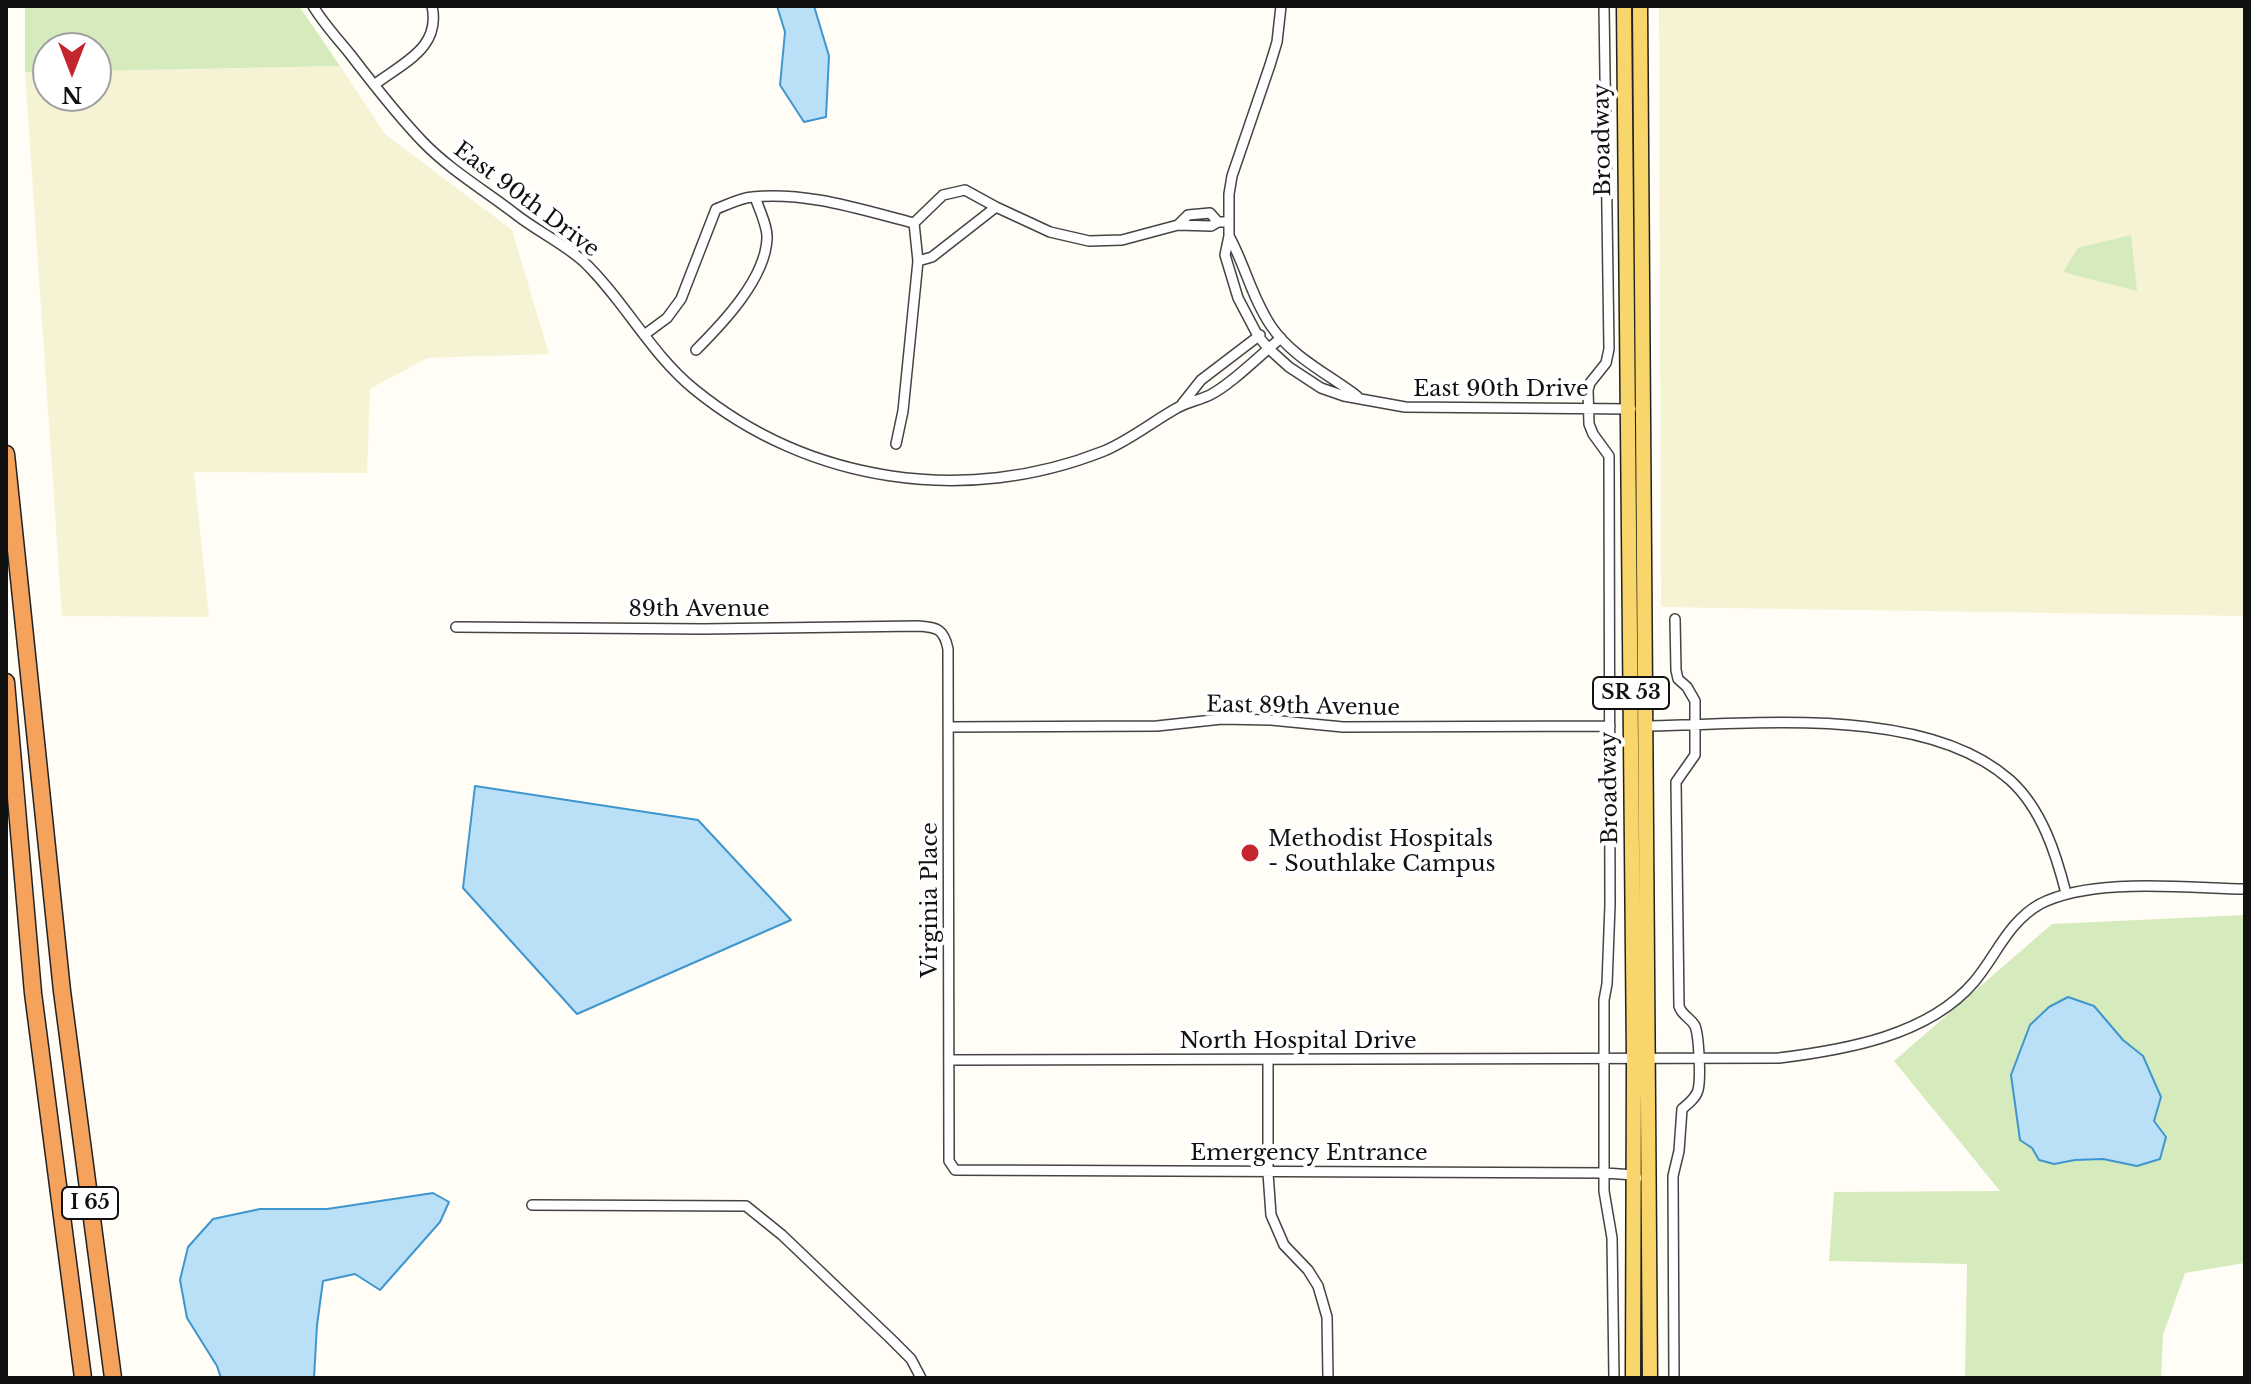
<!DOCTYPE html>
<html>
<head>
<meta charset="utf-8">
<style>
  body { margin:0 }
  #map { position:relative; width:2251px; height:1384px; overflow:hidden; background:#fffdf5; font-family:"Libre Baskerville",serif }
  canvas { display:block }
  .frame { position:absolute; inset:0; border:8px solid #111; pointer-events:none }
  .north { position:absolute; left:32px; top:32px; width:80px; height:80px; box-sizing:border-box; background:#fff; border:2px solid #a0a0a0; border-radius:50%; rotate:180deg; font-size:22px; font-weight:700; line-height:32px; text-align:center; color:#111 }
  .north::after { content:''; display:block; margin:auto; width:28px; height:36px; background:#c4262e; clip-path:polygon(50% 0,100% 100%,50% 72%,0 100%) }
</style>
</head>
<body>
<div id="map">
<canvas width="2251" height="1384"></canvas>
<div class="frame"></div>
<div class="north">N</div>
</div>
<script>
const ctx = document.querySelector('canvas').getContext('2d');
ctx.lineJoin = 'round';
function fillPath(path, color) { ctx.fillStyle = color; ctx.fill(path, 'evenodd'); }
function trace(path, color, width, dash) { ctx.strokeStyle = color; ctx.lineWidth = width; ctx.lineCap = dash ? 'butt' : 'round'; ctx.setLineDash(dash || []); ctx.stroke(path); }
function write(font, color, halo, rows, align = 'center') {
  ctx.font = font + ' "Libre Baskerville",serif'; ctx.lineWidth = 8; ctx.setLineDash([]); ctx.textBaseline = 'middle'; ctx.strokeStyle = halo; ctx.fillStyle = color; for (const [text, x, y, turn = 0] of rows) {
    ctx.save(); ctx.translate(x, y); ctx.rotate((+turn || 0) * Math.PI / 180); ctx.textAlign = isNaN(turn) ? turn : align; if (halo) ctx.strokeText(text, 0, 0); ctx.fillText(text, 0, 0); ctx.restore();
  }
}
const farmland = new Path2D(`
  M1659,6H2245V616L1661,607Z
  M340,66L385,134L512,230L549,354L427,358L370,389L367,473L194,472L209,617L62,616L25,72H48V96H96V71Z`);
const green = new Path2D(`
  M25,6H299L340,66L96,71V48H48V72H25Z
  M2131,235L2137,291L2063,272L2078,248Z
  M2245,915V1263L2185,1273L2163,1335L2161,1378H1965L1967,1264L1829,1261L1834,1192L2000,1191L1894,1061L2052,924Z`);
const water = new Path2D(`
  M777,6H814L829,56L826,117L804,122L780,85L785,32Z
  M475,786L698,820L791,920L577,1014L463,888Z
  M2068,997L2094,1006L2123,1040L2143,1056L2161,1097L2154,1121L2166,1137L2160,1159L2137,1166L2103,1159L2075,1160L2054,1164L2039,1160L2032,1148L2020,1140L2011,1075L2030,1025L2049,1007Z
  M433,1193L449,1202L440,1222L380,1290L355,1274L323,1281L317,1325L314,1378H221L217,1366L187,1318L180,1280L188,1247L213,1219L260,1209H327Z`);
const street = new Path2D(`
  M313,6C323,23 337,38 350,54C373,84 397,115 423,142C449,169 484,190 514,213C535,230 563,243 583,261C624,300 650,353 694,389C809,483 966,506 1104,451C1130,440 1152,422 1177,408C1187,402 1200,400 1210,395C1232,384 1261,354 1281,338
  M1281,6L1277,42L1270,65L1232,176L1229,194V236L1225,255L1238,298L1258,336L1268,348L1289,367L1321,388L1344,396L1405,407L1631,409
  M1604,6L1609,349L1606,363L1590,383L1588,390L1589,424L1593,434L1609,456L1610,905L1607,984L1604,1000V1191L1612,1238L1614,1378
  M374,85C404,62 441,48 432,6
  M996,207L1050,232L1089,241L1122,240L1178,225L1211,226L1218,222H1228
  M1178,225L1188,215L1210,213L1218,222
  M1229,236C1245,265 1252,298 1271,326C1292,357 1328,374 1357,396
  M644,335L667,318L681,299L716,209C727,205 740,198 752,197C806,191 862,210 914,223
  M696,350C723,323 765,279 767,239C768,227 759,209 755,197
  M1182,404L1201,380L1260,335
  M896,444L903,411L918,261L914,223L943,195L965,190L996,207L932,257L918,261
  M456,627L703,629L918,626C937,627 944,629 948,649L949,1161L955,1170L1605,1173L1634,1175L1637,1178
  M1645,726C1753,725 1924,704 2010,780C2042,809 2056,854 2066,893
  M948,727L1157,726L1222,719L1271,720L1343,727L1610,726
  M949,1060L1779,1058C1844,1050 1928,1036 1974,982C1996,956 2008,922 2040,904C2092,877 2186,888 2245,889
  M1268,1060V1173L1271,1215L1284,1245L1308,1270L1318,1286L1327,1317L1328,1378
  M532,1205L746,1206L782,1235L891,1339L911,1359L921,1378
  M1674,1378L1673,1176L1679,1151L1682,1109C1688,1104 1696,1098 1698,1090C1701,1079 1699,1036 1695,1026C1690,1017 1682,1016 1679,1006L1676,782L1695,755V701L1687,687L1678,679L1676,670L1675,619`);
const primary = new Path2D(`
  M1624,6L1634,1059L1633,1378
  M1640,6L1650,1378`);
const highway = new Path2D(`
  M6,454L62,991L113,1378
  M6,682L33,993L83,1378`);
const markers = [
  [1250,853,10,"#c4262e"]
];
const shields = [
  [1631,693,76],
  [90,1203,56]
];
const shieldNames = [
  ["SR 53",1631,693],
  ["I 65",90,1203]
];
const streetNames = [
  ["Broadway",1603,140,-91],
  ["East 90th Drive",526,200,37],
  ["East 90th Drive",1501,390],
  ["89th Avenue",699,610],
  ["East 89th Avenue",1303,707,1],
  ["Broadway",1610,788,-91],
  ["Virginia Place",931,900,-90],
  ["North Hospital Drive",1298,1042],
  ["Emergency Entrance",1309,1154]
];
const poiNames = [
  ["Methodist Hospitals",1268,840],
  ["- Southlake Campus",1268,865]
];
fillPath(farmland, '#f6f3d4');
fillPath(green, '#d5ebbd');
fillPath(water, '#b9e0f7');
trace(water, '#3f96cf', 2);
trace(street, '#444', 12);
trace(primary, '#222', 17);
trace(highway, '#222', 19);
trace(street, '#fff', 9);
trace(primary, '#f9d66b', 14);
trace(highway, '#f5a25d', 16);
for (const [x, y, r, color] of markers) { const dot = new Path2D(); dot.arc(x, y, r, 0, 2 * Math.PI); ctx.fillStyle = color; ctx.fill(dot); trace(dot, '#fff', 3); }
for (const [x, y, w] of shields) { const box = new Path2D(); box.roundRect(x - w / 2, y - 16, w, 32, 6); ctx.fillStyle = '#fff'; ctx.fill(box); trace(box, '#111', 2); }
write('bold 20px', '#111', null, shieldNames);
write('22px', '#111', '#fff', streetNames);
write('22px', '#111', '#fff', poiNames, 'left');
</script>
</body>
</html>
